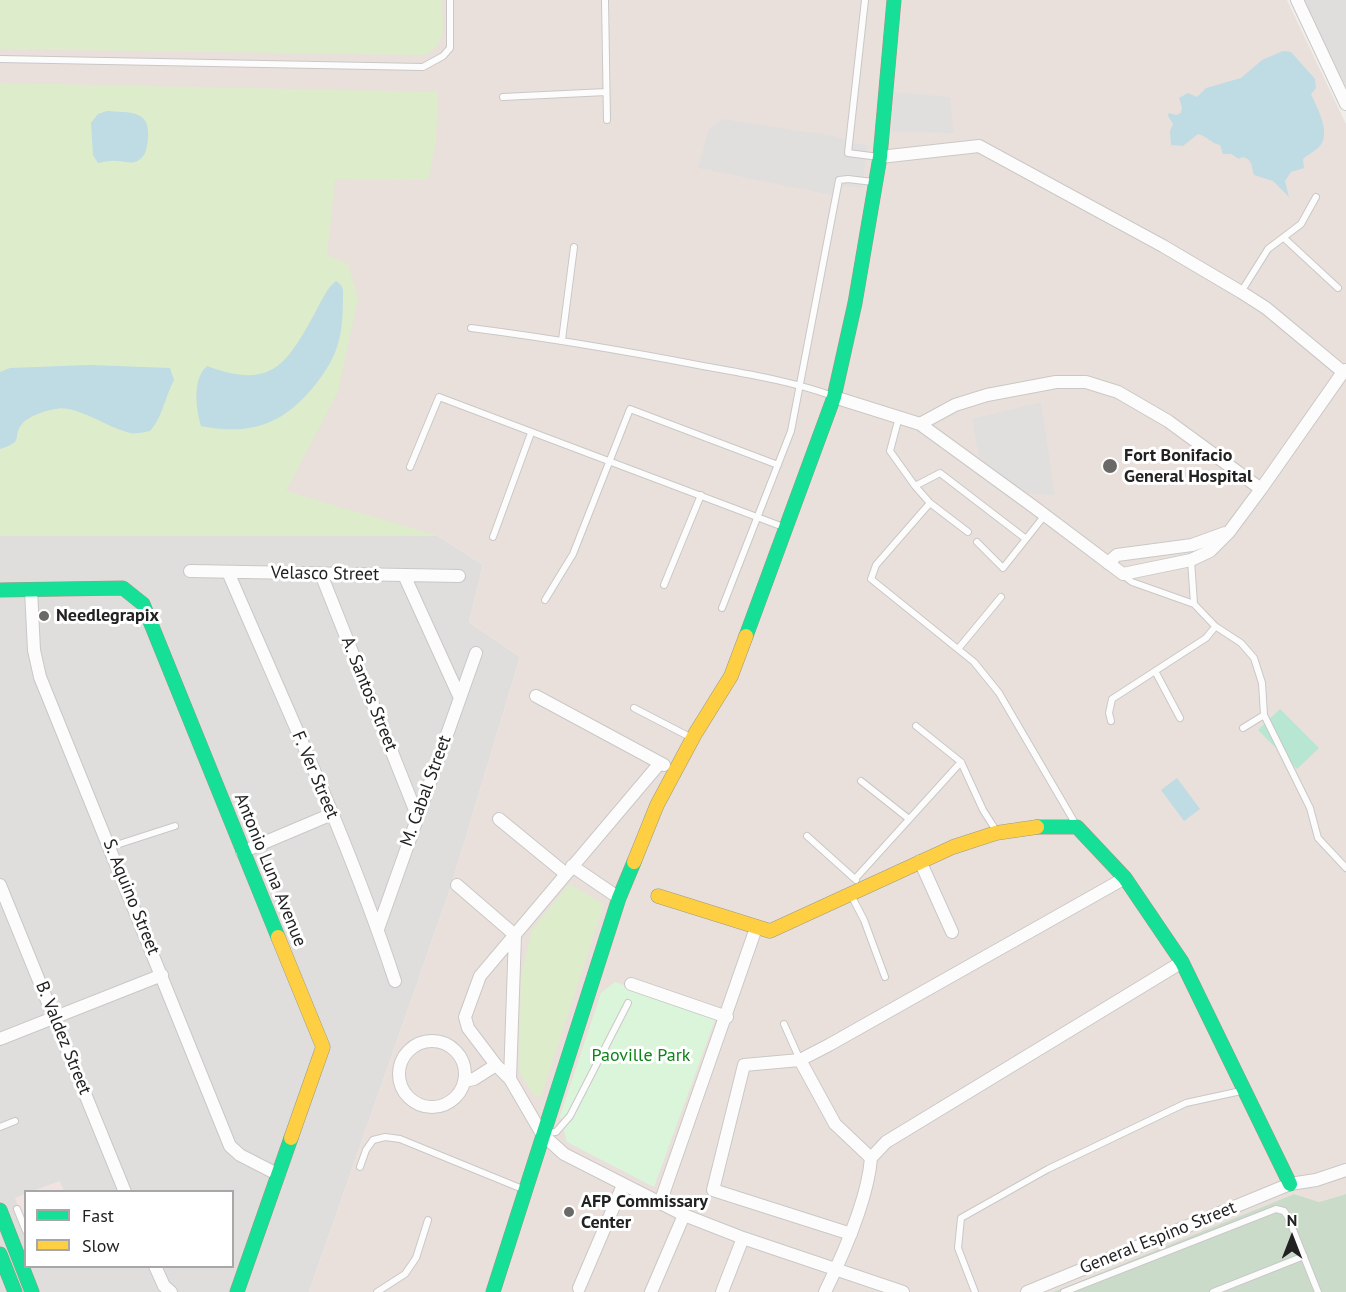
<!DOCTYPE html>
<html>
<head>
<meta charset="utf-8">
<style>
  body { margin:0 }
  #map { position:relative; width:1346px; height:1292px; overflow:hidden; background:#f0eeeb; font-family:"PT Sans",sans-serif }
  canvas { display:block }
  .legend { position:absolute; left:24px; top:1190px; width:210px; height:78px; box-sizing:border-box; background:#fff; border:2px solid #a7a7a7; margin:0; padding:8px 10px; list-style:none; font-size:18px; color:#222 }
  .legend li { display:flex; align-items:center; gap:12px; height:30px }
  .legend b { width:30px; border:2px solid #a7a7a7 }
  .north { position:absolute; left:1262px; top:1208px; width:60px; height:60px; -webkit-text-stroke:4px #fff; paint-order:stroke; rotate:0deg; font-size:16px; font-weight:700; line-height:24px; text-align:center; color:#222 }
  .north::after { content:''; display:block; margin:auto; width:21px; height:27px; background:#222; clip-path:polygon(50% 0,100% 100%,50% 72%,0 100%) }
</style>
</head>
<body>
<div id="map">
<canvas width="1346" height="1292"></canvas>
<ul class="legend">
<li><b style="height:8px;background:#16e098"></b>Fast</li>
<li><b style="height:8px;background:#ffcf43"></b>Slow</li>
</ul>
<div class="north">N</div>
</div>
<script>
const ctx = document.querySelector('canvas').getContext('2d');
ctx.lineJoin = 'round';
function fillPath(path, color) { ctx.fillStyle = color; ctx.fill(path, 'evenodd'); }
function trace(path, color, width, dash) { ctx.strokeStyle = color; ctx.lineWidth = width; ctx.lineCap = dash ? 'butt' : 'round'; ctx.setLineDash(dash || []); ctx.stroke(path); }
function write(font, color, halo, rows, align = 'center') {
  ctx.font = font + ' "PT Sans",sans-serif'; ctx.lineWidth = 6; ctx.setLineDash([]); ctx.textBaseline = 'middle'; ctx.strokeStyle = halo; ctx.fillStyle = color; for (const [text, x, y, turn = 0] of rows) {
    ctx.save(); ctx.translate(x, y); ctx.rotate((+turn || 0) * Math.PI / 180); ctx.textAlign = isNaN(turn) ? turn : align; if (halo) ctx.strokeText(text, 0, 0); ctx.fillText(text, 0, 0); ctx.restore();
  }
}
const residential = new Path2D(`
  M1303,0H1346V87Z
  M0,536H438L483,565L469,622L520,657L451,886L309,1292H0ZM26,1192H232V1266H26Z`);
const commercial = new Path2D(`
  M60,1181L64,1191H32Z
  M25,1194V1226L15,1198Z`);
const military = new Path2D(`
  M0,0H1287L1346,124V1194L1319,1202L1294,1194L1053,1292H309L451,886L520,657L469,622L483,565L438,536H0Z`);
const grass = new Path2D(`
  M0,0H442C442,24 449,44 424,55L0,49Z
  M0,83L438,92L436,141L428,180L335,179L327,255L348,264L358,298L338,392L286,491L438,536H0Z
  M569,884L604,904L541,1097L534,1096L519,1071L521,978L532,930Z`);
const cemetery = new Path2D(`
  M1294,1194L1319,1202L1346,1194V1292H1053Z`);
const park = new Path2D(`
  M615,982L716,1017L654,1187L567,1142L560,1116L601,993Z`);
const pitch = new Path2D(`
  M1280,709L1319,748L1297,769L1258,730Z`);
const parking = new Path2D(`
  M894,92L950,97L954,133L891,132Z
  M723,119L835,136L853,143L868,145L862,188L843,186L831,195L698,168L709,129Z
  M1041,402L1055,495L1019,493L979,457L972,419Z`);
const water = new Path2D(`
  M1283,51L1291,52L1315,79L1316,88L1311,94C1317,108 1333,135 1318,148C1314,152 1307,155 1303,159L1304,168L1291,172L1285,181L1289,197L1273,181L1254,175C1251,166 1253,159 1242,157L1239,159L1231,154H1223L1220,145C1212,144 1207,136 1198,134L1183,146L1171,145L1170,131L1173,124L1168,116L1169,113L1176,115L1181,113L1182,107L1179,98L1188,93L1197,97L1206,88L1241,78L1262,60Z
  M107,111C129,113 151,109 148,139C147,146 146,156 139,160C132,165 124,161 117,161C111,160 104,162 98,163L93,155L91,123L98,114Z
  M336,281L341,285L343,290C343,305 343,325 339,340C335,357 326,371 315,385C284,424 251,436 201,426C196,409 192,379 207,366C272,390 286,365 315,313C321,302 326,289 336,281Z
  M89,365L170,368L174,380C165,397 162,418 150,431C144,432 137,434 131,433C111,430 76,404 56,409C47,410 28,416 22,424C11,437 26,441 0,449V372L10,368Z
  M1177,778L1200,809L1184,821L1161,790Z`);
const lane = new Path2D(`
  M605,0L607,120
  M865,0L848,153L879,157
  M0,59L423,67L443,56L450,48V0
  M503,97L606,92
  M1284,238L1338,288
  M1241,292L1268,249L1301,224L1316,197
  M471,328C549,338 626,351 703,366C747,374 791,381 833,396
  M562,340L574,247
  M899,417L890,451L915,486L930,503L968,532
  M410,467L439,397L786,528
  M915,486L940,473L1026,539
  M930,503L876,565L871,579L974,662L999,693L1075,823
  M493,537L531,433
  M977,542L1003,568L1045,515
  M1191,560L1194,604L1215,626L1241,643L1254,658L1262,683L1264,715L1243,728
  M1123,575L1132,582L1194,604
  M664,585L701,495
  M545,600L573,554L630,409L778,465
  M722,608L791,431L839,180L848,179L873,182
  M958,649L1001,597
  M1155,671L1180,718
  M634,708L690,737
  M1264,715L1310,808L1318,838L1346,868
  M1111,721L1109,713L1112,699L1206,638L1215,627
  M916,726L961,762L983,810L997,832
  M861,781L909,819
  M807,836L856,880
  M110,847L175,826
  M855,879L961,762
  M852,897L864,920L885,977
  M784,1024L800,1060
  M0,1127L15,1121
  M545,1133L556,1132L570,1116L628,1003
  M360,1167L366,1150L373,1140L385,1137L400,1139L525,1190
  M17,1209L26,1231
  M377,1292L405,1274L416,1258L428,1220
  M975,1292L958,1248L961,1218L1048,1169L1186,1103L1241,1091
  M1064,1292L1276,1209L1284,1211L1288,1217L1318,1292
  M1213,1292L1304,1256`);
const street = new Path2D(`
  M1297,0L1346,104
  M880,157L979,146L1163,246L1241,292L1266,308L1343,372
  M834,397L920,424L955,405L987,395L1056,382H1086L1118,392L1168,421L1261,489
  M920,424L1034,507L1123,574L1191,560L1210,551L1229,532L1261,489L1343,372L1346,370
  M1108,563L1117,555L1192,545L1225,533
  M190,571L459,576
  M228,572C286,707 349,841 395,981
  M321,574L417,815
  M404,575L460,698
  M31,590L34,650L40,677L230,1146L240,1155L279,1175
  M536,696L664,765
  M660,763L480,976L465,1017L468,1028L496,1065L510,1079L542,1134L564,1154L684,1215L743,1238L903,1292
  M499,819L566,874
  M242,852L332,814
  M920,861L952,932
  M572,866L619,898
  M0,885L125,1192
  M457,885L515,935L510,1079
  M378,929L476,653
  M631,984L727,1017
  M0,1039L162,975
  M399 1074a33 33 0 1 1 66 0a33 33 0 1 1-66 0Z
  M800,1060L835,1124L871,1158
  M464,1081L474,1079L496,1065
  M660,1203L756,928
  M851,1234L713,1190L744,1065L800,1060L829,1045L1125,878
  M155,1266L164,1286L171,1292
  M579,1288L623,1185
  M651,1292L684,1215
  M722,1292L743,1238
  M825,1292C843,1255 868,1198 871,1158L886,1142L1182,962
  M1027,1292L1290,1184L1316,1180L1346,1170`);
const fast = new Path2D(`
  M0,590L123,588L143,604L278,937
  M746,636L834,397L855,303L880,157L894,0
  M1037,827H1077L1125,878L1182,962L1290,1184
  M0,1210L32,1292
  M0,1254L15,1292
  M237,1292L291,1138
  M493,1292L619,898L634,862`);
const slow = new Path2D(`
  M634,862L657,805L695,734L731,676L746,636
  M658,896L770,931L953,847L996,833L1037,827
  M278,937L323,1047L291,1138`);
const markers = [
  [1110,466,8,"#6a6968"],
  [44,616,6,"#6a6968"],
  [569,1212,6,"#6a6968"]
];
const poiNames = [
  ["Fort Bonifacio",1124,456],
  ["General Hospital",1124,477],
  ["Needlegrapix",56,616],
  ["AFP Commissary",581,1202],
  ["Center",581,1223]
];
const streetNames = [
  ["Velasco Street",325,574,1],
  ["A. Santos Street",369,694,68],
  ["F. Ver Street",315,775,67],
  ["M. Cabal Street",426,791,-70],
  ["Antonio Luna Avenue",270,870,68],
  ["S. Aquino Street",131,897,68],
  ["B. Valdez Street",63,1038,68],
  ["General Espino Street",1158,1238,-22]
];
const parkNames = [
  ["Paoville Park",641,1056]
];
fillPath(residential, '#dfdedc');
fillPath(commercial, '#f1e3e1');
fillPath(military, '#eae0db');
fillPath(grass, '#ddeccb');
fillPath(cemetery, '#cadbca');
fillPath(park, '#daf5da');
fillPath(pitch, '#b7e6d2');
fillPath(parking, '#e0dfde');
fillPath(water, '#bfdbe3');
trace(lane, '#c9c8c7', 8);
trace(street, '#c9c8c7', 14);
trace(fast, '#999a82', 15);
trace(slow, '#999a82', 15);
trace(lane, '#fdfcfc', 6);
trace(street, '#fdfcfc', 12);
trace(fast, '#16e098', 14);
trace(slow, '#ffcf43', 14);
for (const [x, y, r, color] of markers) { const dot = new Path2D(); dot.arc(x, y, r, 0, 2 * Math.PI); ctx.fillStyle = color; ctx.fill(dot); trace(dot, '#fff', 2); }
write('bold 18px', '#222', '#fff', poiNames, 'left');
write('18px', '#222', '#fff', streetNames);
write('18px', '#0c8416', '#fff', parkNames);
</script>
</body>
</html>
